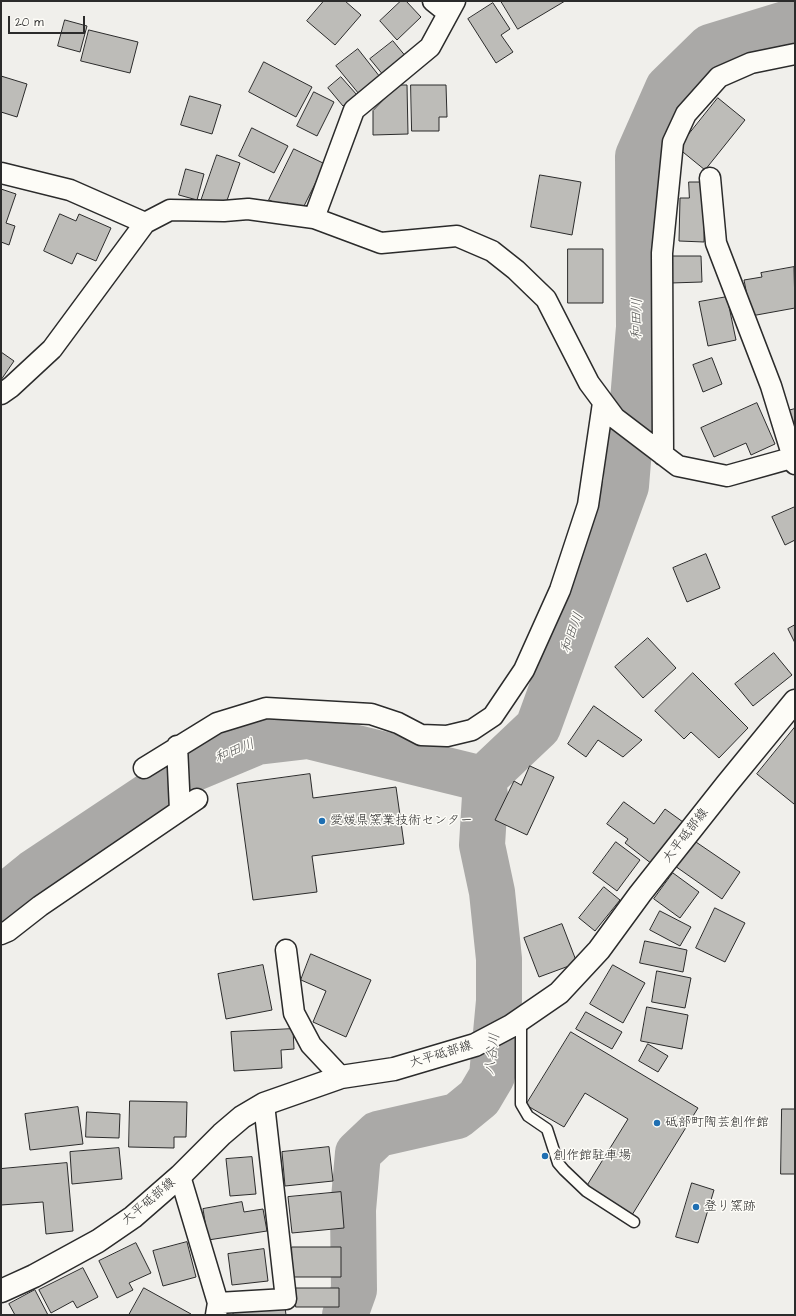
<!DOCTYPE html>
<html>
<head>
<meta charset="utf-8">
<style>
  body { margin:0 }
  #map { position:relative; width:796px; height:1316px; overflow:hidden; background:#f0efeb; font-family:"Architects Daughter",sans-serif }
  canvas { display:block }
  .frame { position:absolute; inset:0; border:2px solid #2b2b2b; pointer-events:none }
  .scale { position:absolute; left:8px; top:16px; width:77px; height:18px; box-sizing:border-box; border:2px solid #2b2b2b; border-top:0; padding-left:5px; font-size:12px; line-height:14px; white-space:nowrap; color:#2b2b2b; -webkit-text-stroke:3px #fdfcf7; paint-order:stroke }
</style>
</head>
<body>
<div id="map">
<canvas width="796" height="1316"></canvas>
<div class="frame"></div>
<div class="scale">20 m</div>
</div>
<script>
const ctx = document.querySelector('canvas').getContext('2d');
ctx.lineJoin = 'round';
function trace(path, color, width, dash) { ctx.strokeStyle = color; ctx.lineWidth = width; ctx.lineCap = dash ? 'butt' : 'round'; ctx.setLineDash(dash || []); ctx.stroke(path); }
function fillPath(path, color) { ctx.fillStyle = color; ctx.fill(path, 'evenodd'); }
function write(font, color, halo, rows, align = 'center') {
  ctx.font = font + ' "Architects Daughter","Klee One",sans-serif'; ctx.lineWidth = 3; ctx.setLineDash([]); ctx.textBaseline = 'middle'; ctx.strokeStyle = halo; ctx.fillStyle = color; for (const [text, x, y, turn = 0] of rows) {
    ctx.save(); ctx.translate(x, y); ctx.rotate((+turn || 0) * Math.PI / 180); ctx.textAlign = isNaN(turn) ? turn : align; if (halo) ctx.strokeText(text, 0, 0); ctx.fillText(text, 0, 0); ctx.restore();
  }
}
const river = new Path2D(`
  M483,779L538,727L626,486L639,327L638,156L668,88L710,47L795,21
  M1,899L33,873L183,773L257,742L308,736L483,779
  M345,1315L354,1290L353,1210L358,1153L378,1134L457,1116L479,1098L492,1076L499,1001V959L492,892L482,845L485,796L483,779`);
const building = new Path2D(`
  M324,1H345L361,15L335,45L307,21Z
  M401,1H406L421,17L397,40L380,21Z
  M501,1H565L518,29Z
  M493,3L510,29L501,35L513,52L496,63L468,19Z
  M65,20L87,26L80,52L58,46Z
  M89,30L138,42L130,73L81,61Z
  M393,41L407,58L384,76L370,59Z
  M358,49L380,77L359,94L336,66Z
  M264,62L312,87L296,117L249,92Z
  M1,76L27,84L17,117L1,112Z
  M341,77L357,95L343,106L328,88Z
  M398,85H407L408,134L373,135V111Z
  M411,85H446L447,117H439V131H412Z
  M314,92L334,102L317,136L297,126Z
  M190,96L221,105L212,134L181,125Z
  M718,98L745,120L705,170L678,148Z
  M252,128L288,146L274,173L239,156Z
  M294,149L325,164L302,210L287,203L284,207L269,200Z
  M217,155L240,163L224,209L201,201Z
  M186,169L204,174L197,200L179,195Z
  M540,175L581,182L572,235L531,227Z
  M689,182H705L704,242L679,241L680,198H689Z
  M1,189L16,194L6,223L15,226L9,245L1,242Z
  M60,214L76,221L79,214L111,228L96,261L77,253L72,264L44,251Z
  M568,249H603V303H568Z
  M671,256H701L702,282L671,283Z
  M794,267L795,308L751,316L744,280L762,277L761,273Z
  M727,297L736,340L708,346L699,302Z
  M1,352L14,361L1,380Z
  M712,358L722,384L703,392L693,365Z
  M757,403L775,444L751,455L746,443L714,457L701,428Z
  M795,409V446L787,411Z
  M795,507V540L785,545L772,517Z
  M706,554L720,588L687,602L673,568Z
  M795,625V643L788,629Z
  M648,638L676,668L643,698L615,667Z
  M774,653L792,675L753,706L735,684Z
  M693,673L748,728L719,758L691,732L684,739L655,711Z
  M594,706L642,740L623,757L598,740L586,757L568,744Z
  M795,727V803L794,804L757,774Z
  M530,766L554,777L527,835L495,820L514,781L521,785Z
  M310,774L313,798L396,787L404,844L312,856L317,892L253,900L237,784Z
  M624,802L654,824L665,809L683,822L652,864L625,843L628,839L607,824Z
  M693,840L740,872L722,899L675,866Z
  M616,842L640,860L617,891L593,873Z
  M673,873L699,892L680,918L654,899Z
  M604,887L620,900L595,931L579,918Z
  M715,908L745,923L725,962L696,948Z
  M660,911L691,927L680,946L650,930Z
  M562,924L577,963L539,977L524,938Z
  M645,941L687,950L683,972L640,963Z
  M311,954L371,980L346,1037L313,1022L326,991L301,980Z
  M263,965L272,1010L226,1019L218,974Z
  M613,965L645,983L623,1023L590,1004Z
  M657,971L691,978L685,1008L652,1002Z
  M647,1007L688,1015L682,1049L641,1041Z
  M586,1012L622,1032L612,1049L576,1029Z
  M293,1029L294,1049L281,1050L282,1068L234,1071L231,1032Z
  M571,1032L698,1108L632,1215L586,1187L628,1119L585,1093L564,1127L526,1105Z
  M648,1044L668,1056L658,1072L639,1061Z
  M130,1101L187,1102L186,1137H174V1148L129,1147Z
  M78,1107L83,1144L30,1150L25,1114Z
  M782,1109H795V1174H781Z
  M87,1112L120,1114L119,1138L86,1137Z
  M329,1147L333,1181L285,1186L282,1152Z
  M119,1148L122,1179L72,1184L70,1152Z
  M252,1157L256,1194L230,1196L226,1159Z
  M67,1163L73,1231L46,1234L43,1202L1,1205V1169Z
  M692,1183L714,1190L698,1243L676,1237Z
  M341,1192L344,1228L292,1233L288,1197Z
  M242,1202L244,1212L263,1209L267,1231L208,1240L203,1209Z
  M187,1242L196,1277L163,1286L153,1251Z
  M136,1243L151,1273L129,1283L133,1290L117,1298L99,1261Z
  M292,1247H341V1277H292Z
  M264,1249L268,1281L232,1285L228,1254Z
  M83,1268L98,1297L77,1308L73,1301L51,1313L39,1290Z
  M144,1288L191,1314V1315H129Z
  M296,1288H339V1307H296Z
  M35,1290L48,1315H15L9,1304Z
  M285,1307L286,1315H233V1308Z`);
const lane = new Path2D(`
  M521,1020V1104L528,1116L547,1129L558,1163L564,1170L586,1191L634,1222`);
const street = new Path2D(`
  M433,1L448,13
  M1,173L70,190L145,223
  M710,178L716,243L771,386L795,464
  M314,218L354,110L430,47L455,1
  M1,394L11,387L52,349L145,223L170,210L224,211L248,209L314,218L381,243L457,236L492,251L516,270L546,299L589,383L615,418L678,466L727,476L795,457
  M663,455L662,253L673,142L686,114L719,77L751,63L795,54
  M177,746L180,810
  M144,768L217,723L266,708L371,714L398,723L421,735L447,736L472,730L493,716L524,670L560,590L588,505L603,403
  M1,934L8,931L40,906L197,799
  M286,950L294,1013L311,1045L341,1077
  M180,1176L218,1303L216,1315
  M218,1303L286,1299L264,1104`);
const primary = new Path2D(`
  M1,1291L34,1276L98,1241L133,1217L180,1176L222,1134L242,1117L264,1104L341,1077L394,1069L475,1045L511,1026L559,993L599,950L640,894L727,784L795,701`);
const markers = [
  [322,821,4,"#1f6fb2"],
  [657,1123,4,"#1f6fb2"],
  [545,1156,4,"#1f6fb2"],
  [696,1207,4,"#1f6fb2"]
];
const poiNames = [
  ["愛媛県窯業技術センター",330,821],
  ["砥部町陶芸創作館",665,1123],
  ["創作館駐車場",553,1156],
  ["登り窯跡",704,1207]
];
const streetNames = [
  ["大平砥部線",686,836,-52],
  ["大平砥部線",441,1055,-17],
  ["大平砥部線",149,1202,-40]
];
const waterNames = [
  ["和田川",638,319,-89],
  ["和田川",573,633,-70],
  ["和田川",235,752,-22],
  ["八谷川",493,1054,-82]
];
trace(river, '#aaa9a7', 46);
fillPath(building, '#bdbcb8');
trace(building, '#2b2b2b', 1);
trace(lane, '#2b2b2b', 13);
trace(street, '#2b2b2b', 23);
trace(primary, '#2b2b2b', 25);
trace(lane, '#fdfcf7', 10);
trace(street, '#fdfcf7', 20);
trace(primary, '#fdfcf7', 22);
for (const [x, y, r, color] of markers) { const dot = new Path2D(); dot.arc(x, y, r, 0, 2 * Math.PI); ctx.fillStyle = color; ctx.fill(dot); trace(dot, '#fdfcf7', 1.5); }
write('13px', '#2b2b2b', '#fdfcf7', poiNames, 'left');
write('13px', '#2b2b2b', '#fdfcf7', streetNames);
write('italic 14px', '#575756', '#fdfcf7', waterNames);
</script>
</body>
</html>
